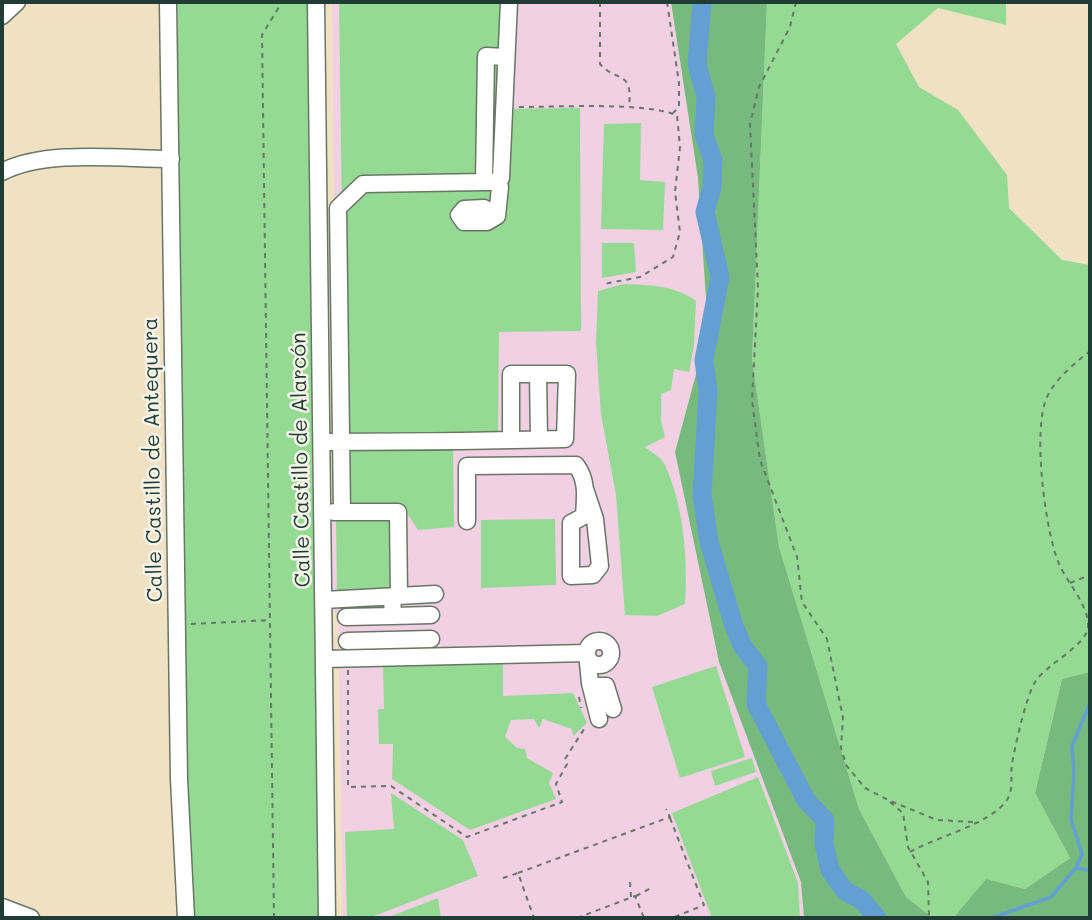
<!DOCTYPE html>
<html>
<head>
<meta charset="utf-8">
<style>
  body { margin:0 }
  #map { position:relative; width:1092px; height:920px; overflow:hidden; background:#f0e1c3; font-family:Mali,sans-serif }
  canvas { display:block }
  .frame { position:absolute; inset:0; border:4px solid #1f3d34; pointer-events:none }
</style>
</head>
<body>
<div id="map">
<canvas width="1092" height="920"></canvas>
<div class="frame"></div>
</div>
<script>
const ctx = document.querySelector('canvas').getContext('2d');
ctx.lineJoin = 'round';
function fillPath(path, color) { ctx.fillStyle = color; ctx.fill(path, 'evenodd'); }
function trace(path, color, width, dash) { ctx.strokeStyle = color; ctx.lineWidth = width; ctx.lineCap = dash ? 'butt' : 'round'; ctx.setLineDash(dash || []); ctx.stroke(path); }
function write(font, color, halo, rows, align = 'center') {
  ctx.font = font + ' Mali,sans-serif'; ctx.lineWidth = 5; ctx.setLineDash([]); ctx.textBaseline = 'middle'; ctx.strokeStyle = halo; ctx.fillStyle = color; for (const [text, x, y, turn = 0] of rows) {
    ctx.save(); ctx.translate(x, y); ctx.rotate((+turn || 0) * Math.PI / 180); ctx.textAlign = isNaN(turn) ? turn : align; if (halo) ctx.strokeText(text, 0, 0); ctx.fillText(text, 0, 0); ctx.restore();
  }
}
const built = new Path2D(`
  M332,2H671L698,178L708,330L675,452L801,882L804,918H441L438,898L386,918H343L338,613L332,612L331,499H337Z`);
const green = new Path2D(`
  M177,2H308L320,918H190Z
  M339,2H501V109L580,108L581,331L499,332L498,436L345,437Z
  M767,2H1006V25L938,8L896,44L919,87L958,110L1007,175L1009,208L1062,260L1090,265V672L1062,679L1035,793L1070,858L1025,889L986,879L953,918H933L906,897L859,809L779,547L752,359Z
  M641,123L640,180L665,182L663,230L601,229L604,124Z
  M602,243H634L636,272L602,278Z
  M623,284C648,285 675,285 696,301L694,345L689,372L674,369L671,390L661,394V420L665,437L645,447C651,452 662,458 665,465C684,507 688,559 685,604L657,616L625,615L616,495L601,414L596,343L598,291Z
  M453,446L454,527L418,530L404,508H346L347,448Z
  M555,519L556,585L481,588V520Z
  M392,520L393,591L337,594L336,521Z
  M503,662V696L573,693L587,723L573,736L572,729L543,719L539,728L534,719L511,720L505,737L517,748L525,749L527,758L553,773L549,783L556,799L470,830L392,779L393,744H379L378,709H384L383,665Z
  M716,666L745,757L680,778L652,687Z
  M752,758L756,772L715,786L711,771Z
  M758,777L798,883L800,918H712L672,813Z
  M391,793L463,840L478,876L369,918H347L345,832L394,829Z
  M438,898L441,918H386Z`);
const forest = new Path2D(`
  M671,2H767L752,359L779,547L859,809L906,897L933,918H804L801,882L719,662L675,452L708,330L698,178Z
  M1090,672V918H953L986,879L1025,889L1070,858L1035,793L1062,679Z`);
const stream = new Path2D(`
  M1076,868L1090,870
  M992,918L1051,897L1076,868L1082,854L1071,819L1074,774L1072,746L1090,703`);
const river = new Path2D(`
  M702,2L697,64L706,97L704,135L713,160L712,187L705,212L720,277L704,360L708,392L702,495L709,542L734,626L743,647L758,666L756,704L806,800L825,820L824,844L830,870L845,891L862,900L877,918`);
const path = new Path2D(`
  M600,2V64C617,83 633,69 629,107
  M667,2L679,83V107L673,113
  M796,2L790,27L759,87L750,124L758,288L752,400L760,460L797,557L802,602L827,639L843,718L841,748L846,765L865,788L888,800L937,820L973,822
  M519,107C560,107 642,102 677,115L680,147L675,192L680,232L673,257L640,277L604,284
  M1070,583L1090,575
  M191,624L269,620
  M348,670V787L391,786L467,837L562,802L556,784L567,764L565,759L586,726
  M579,697L581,708
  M890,802L903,813L908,847L928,882L929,918
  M670,818L704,905L672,918
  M910,852C938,836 989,825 1007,800C1014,789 1010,776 1012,764C1015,746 1026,697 1035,682C1045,665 1088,645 1088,626C1089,606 1067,582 1059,564C1045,531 1032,429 1047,397C1056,378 1074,364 1090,351
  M518,873L670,817L666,809
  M503,878L518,873L534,918
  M630,882L631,897
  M636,896L653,887
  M274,918L262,35L282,2
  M577,918L635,896L644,918`);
const minor = new Path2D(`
  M168,2L179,779L186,918
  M316,2L327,918
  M2,16L17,2
  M2,172C46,149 121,159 171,159
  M487,182H496L500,187L497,216L484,208L464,209L459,215L464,222H487L497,216
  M496,182L501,178L509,2
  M538,374L539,439
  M330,442C409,442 487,441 565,439L567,374H511V440
  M334,512H398L399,596
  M342,512L338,208L363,184L484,182L486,56L506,57
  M467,521V466L576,465C588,481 585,497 584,516L571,523V576L593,575L600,566L595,519L585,489
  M324,600L435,594
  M392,616L431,615
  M346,617L392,616L393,596
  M347,641L431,639
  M587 653a12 12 0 1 1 24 0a12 12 0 1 1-24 0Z
  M325,659L587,653L590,683L599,719
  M591,686H606L613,709
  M2,907L31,918`);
const streetNames = [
  ["Calle Castillo de Antequera",153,460,-91],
  ["Calle Castillo de Alarcón",301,460,-91]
];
fillPath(built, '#f1d0e4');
fillPath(green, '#94da93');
fillPath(forest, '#77ba7d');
trace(stream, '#639fd3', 3.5);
trace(river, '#639fd3', 19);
trace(minor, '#687666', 19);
trace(path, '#687666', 2, [5, 5]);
trace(minor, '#fff', 16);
write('21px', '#1f3d34', '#f7f3e8', streetNames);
</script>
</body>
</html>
